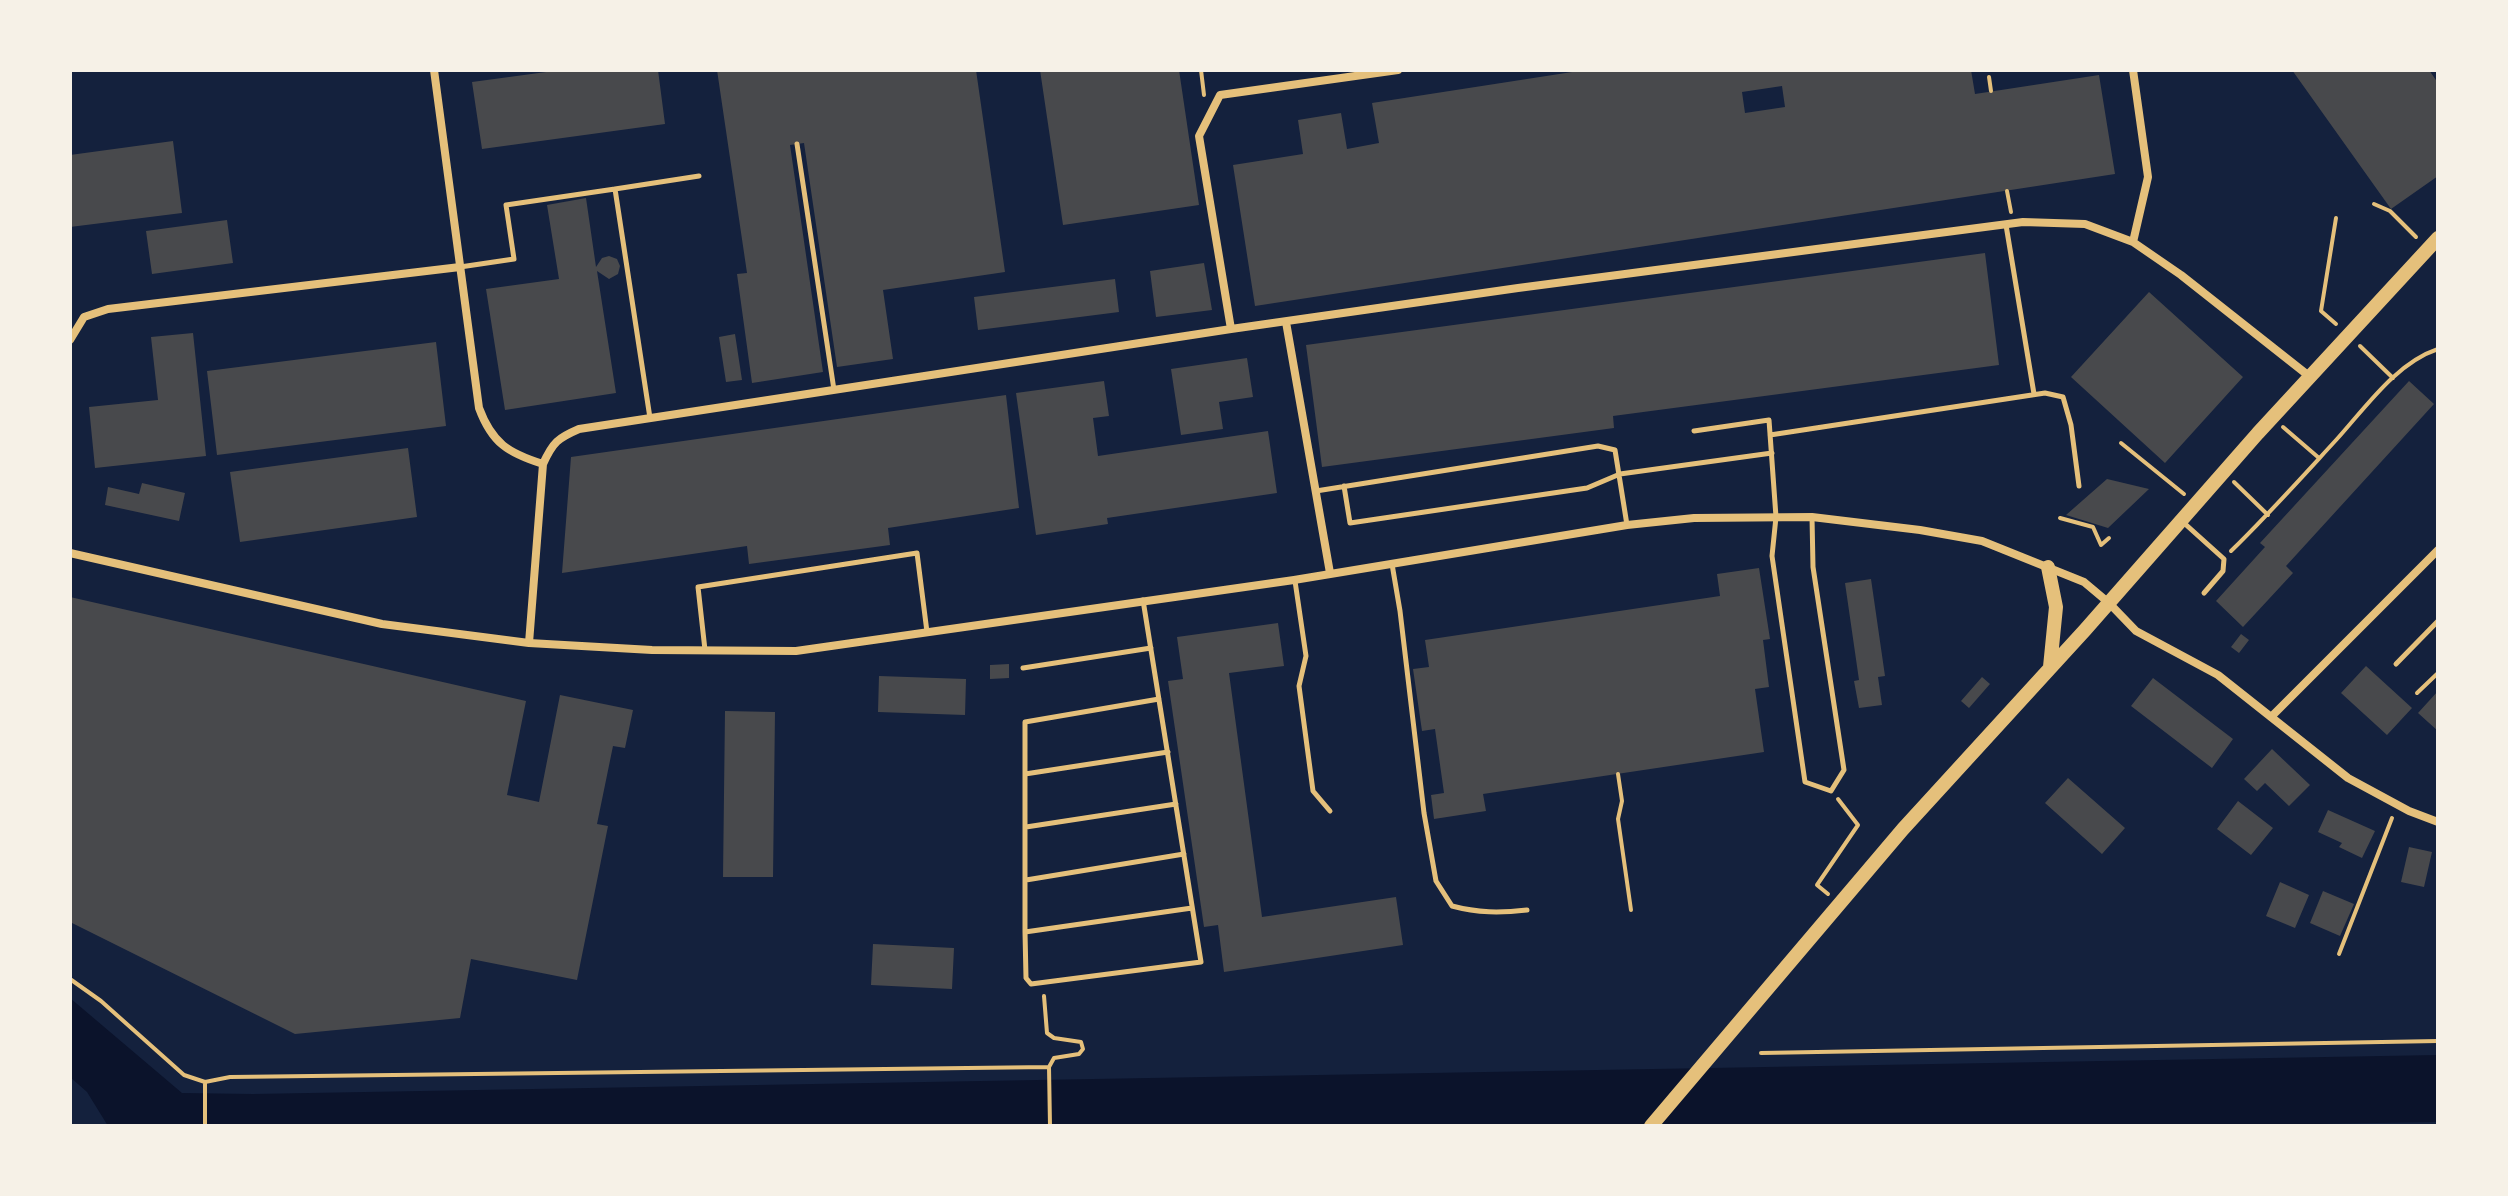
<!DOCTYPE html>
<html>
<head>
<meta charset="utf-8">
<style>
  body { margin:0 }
  #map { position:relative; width:2508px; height:1196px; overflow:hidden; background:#14213d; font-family:"IBM Plex Sans",sans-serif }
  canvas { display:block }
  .frame { position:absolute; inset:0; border:72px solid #f6f1e7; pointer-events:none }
</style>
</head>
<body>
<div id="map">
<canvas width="2508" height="1196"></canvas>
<div class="frame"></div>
</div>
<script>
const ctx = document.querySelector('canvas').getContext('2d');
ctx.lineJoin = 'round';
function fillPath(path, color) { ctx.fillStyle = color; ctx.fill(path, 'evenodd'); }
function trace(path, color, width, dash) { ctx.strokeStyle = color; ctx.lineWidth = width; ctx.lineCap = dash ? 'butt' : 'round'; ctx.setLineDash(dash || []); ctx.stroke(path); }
const water = new Path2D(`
  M70,998L182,1093L253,1094L2438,1055V1122L2191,1126H108L87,1092L70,1077Z`);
const building = new Path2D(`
  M561,70H658L665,124L482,149L472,82Z
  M717,70H976L1005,272L883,290L893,359L837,367L804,143L790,145L823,372L752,383L737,274L747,273Z
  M1040,70H1179L1199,205L1063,225Z
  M1585,70H1971L1975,94L2099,75L2115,174L1255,306L1233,165L1303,154L1298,120L1341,113L1347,149L1379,143L1372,103ZM1782,86L1785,107L1745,113L1742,92Z
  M2292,70H2429L2438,83V176L2391,209Z
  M173,141L182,213L70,227V155Z
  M586,198L596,267L602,258L609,256L617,259L620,266L618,274L609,279L597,271L616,393L505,410L486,289L559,279L547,205Z
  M227,220L233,263L152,274L146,231Z
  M1985,253L1999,365L1613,416L1614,428L1322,467L1306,345Z
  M1204,263L1212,310L1156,317L1150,271Z
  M1115,279L1119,312L978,330L974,297Z
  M2149,292L2243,377L2165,463L2071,377Z
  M193,333L206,456L95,468L89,407L158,400L151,337Z
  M735,334L742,380L726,382L719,337Z
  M436,342L446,426L217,455L207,371Z
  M1247,358L1253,397L1219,402L1223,429L1181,435L1171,369Z
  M1104,381L1109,416L1093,418L1098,456L1268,431L1277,493L1107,518L1108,524L1036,535L1016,393Z
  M2409,381L2434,404L2286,566L2293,573L2243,627L2216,601L2265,547L2260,543Z
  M1006,395L1019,508L888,528L890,545L749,564L747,546L562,573L571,457Z
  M408,448L417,517L240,542L230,472Z
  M2107,479L2149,489L2108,528L2066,515Z
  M142,483L185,493L179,521L105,505L108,487L139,494Z
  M1759,568L1770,639L1763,640L1769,687L1755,689L1764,752L1483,794L1486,811L1434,819L1431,795L1444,793L1435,729L1422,731L1413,669L1429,667L1425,640L1720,596L1717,574Z
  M1871,579L1885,676L1878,677L1882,705L1859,708L1854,681L1859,680L1845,583Z
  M70,597L526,701L507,795L539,802L560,695L633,710L625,748L613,746L597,824L608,826L577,980L471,959L460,1018L295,1034L70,922Z
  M1278,623L1284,666L1229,673L1262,917L1396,897L1403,945L1224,972L1218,925L1204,927L1168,681L1183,679L1177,637Z
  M2241,634L2249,640L2239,653L2231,647Z
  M1009,664V678L990,679V665Z
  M2366,666L2412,708L2387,735L2341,693Z
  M879,676L966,679L965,715L878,712Z
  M1982,677L1990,684L1969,708L1961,701Z
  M2153,678L2233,739L2212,768L2131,706Z
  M2438,691V731L2418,713Z
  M725,711L775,712L773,877H723Z
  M2272,749L2310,785L2289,806L2265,783L2257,791L2244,779Z
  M2068,778L2125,828L2102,854L2045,803Z
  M2238,801L2273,828L2251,855L2217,829Z
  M2328,810L2375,831L2362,858L2339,847L2342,843L2318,832Z
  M2409,847L2432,852L2424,887L2401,882Z
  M2280,882L2309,895L2295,928L2266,916Z
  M2323,891L2354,904L2340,936L2310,923Z
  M873,944L954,948L952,989L871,985Z`);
const path = new Path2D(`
  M1201,70L1204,95
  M1989,77L1991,91
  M2007,191L2011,212
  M2374,204L2390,211L2416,237
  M2336,324L2321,311L2336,218
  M2360,346L2393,378
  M2283,427L2319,458
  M2121,443L2184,494
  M2234,482L2268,515
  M2060,518L2093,527L2101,545L2109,538
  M2231,551C2268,515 2302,477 2337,439C2366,407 2396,363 2438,349
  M2417,693L2438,673
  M1618,774L1622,801L1618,819L1631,910
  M1828,894L1817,885L1858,825L1838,799
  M2339,954L2392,818
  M70,979L101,1001L184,1075L205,1082L230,1077L1049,1067
  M1044,996L1047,1033L1054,1038L1081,1042L1083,1049L1079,1054L1054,1058L1049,1067L1050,1126
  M1761,1053L2438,1041
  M205,1126V1082`);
const service = new Path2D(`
  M797,144L834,390
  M2006,225L2034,394
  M460,267L514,259L506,205L615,189
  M650,418L615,189L699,176
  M1694,431L1769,420L1776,517L1772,556L1805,782L1831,791L1844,770L1813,567L1812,517
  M1770,435L2045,393L2063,397L2071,425L2079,486
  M1344,486L1350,523L1587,488L1620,474L1772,453
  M1316,491L1598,446L1615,450L1627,525
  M2184,523L2224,559L2223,571L2204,593
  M1392,564L1400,611L1424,813L1436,881L1452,906C1478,913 1500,913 1527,910
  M1295,581L1306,656L1299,686L1313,791L1330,811
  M1143,600L1201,962L1031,984L1026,978L1025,932V722L1159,699
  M705,650L698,587L917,553L927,632
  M2396,664L2438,621
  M1023,668L1151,648
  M1025,774L1168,752
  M1026,827L1176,804
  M1026,880L1184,854
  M1025,932L1192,908`);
const minor = new Path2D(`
  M434,70L479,408C492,443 508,453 543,464
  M2133,70L2148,177L2133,242
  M1286,322L1330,573
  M1231,329L1199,136L1220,95L1398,70
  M70,340L84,317L108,309L460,267
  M70,553L382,624L529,643L652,650L796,651L1294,580L1627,525L1694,518L1812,517L1920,530L1982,541L2084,582L2109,603L2136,631L2218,675L2348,778L2409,811L2438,822
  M529,643L543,464C553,442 558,438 579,429L1231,329L1518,288L2023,222L2085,224L2133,242L2181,275L2309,376
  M2272,716L2438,550`);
const secondary = new Path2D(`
  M2048,567L2056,607L2050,667
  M1651,1126L1903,829L2085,630L2258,433L2438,238`);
fillPath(water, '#0b132b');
fillPath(building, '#48494c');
trace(path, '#e5c07b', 4);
trace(service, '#e5c07b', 5);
trace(minor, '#e5c07b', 8);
trace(secondary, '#e5c07b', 14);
</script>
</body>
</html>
